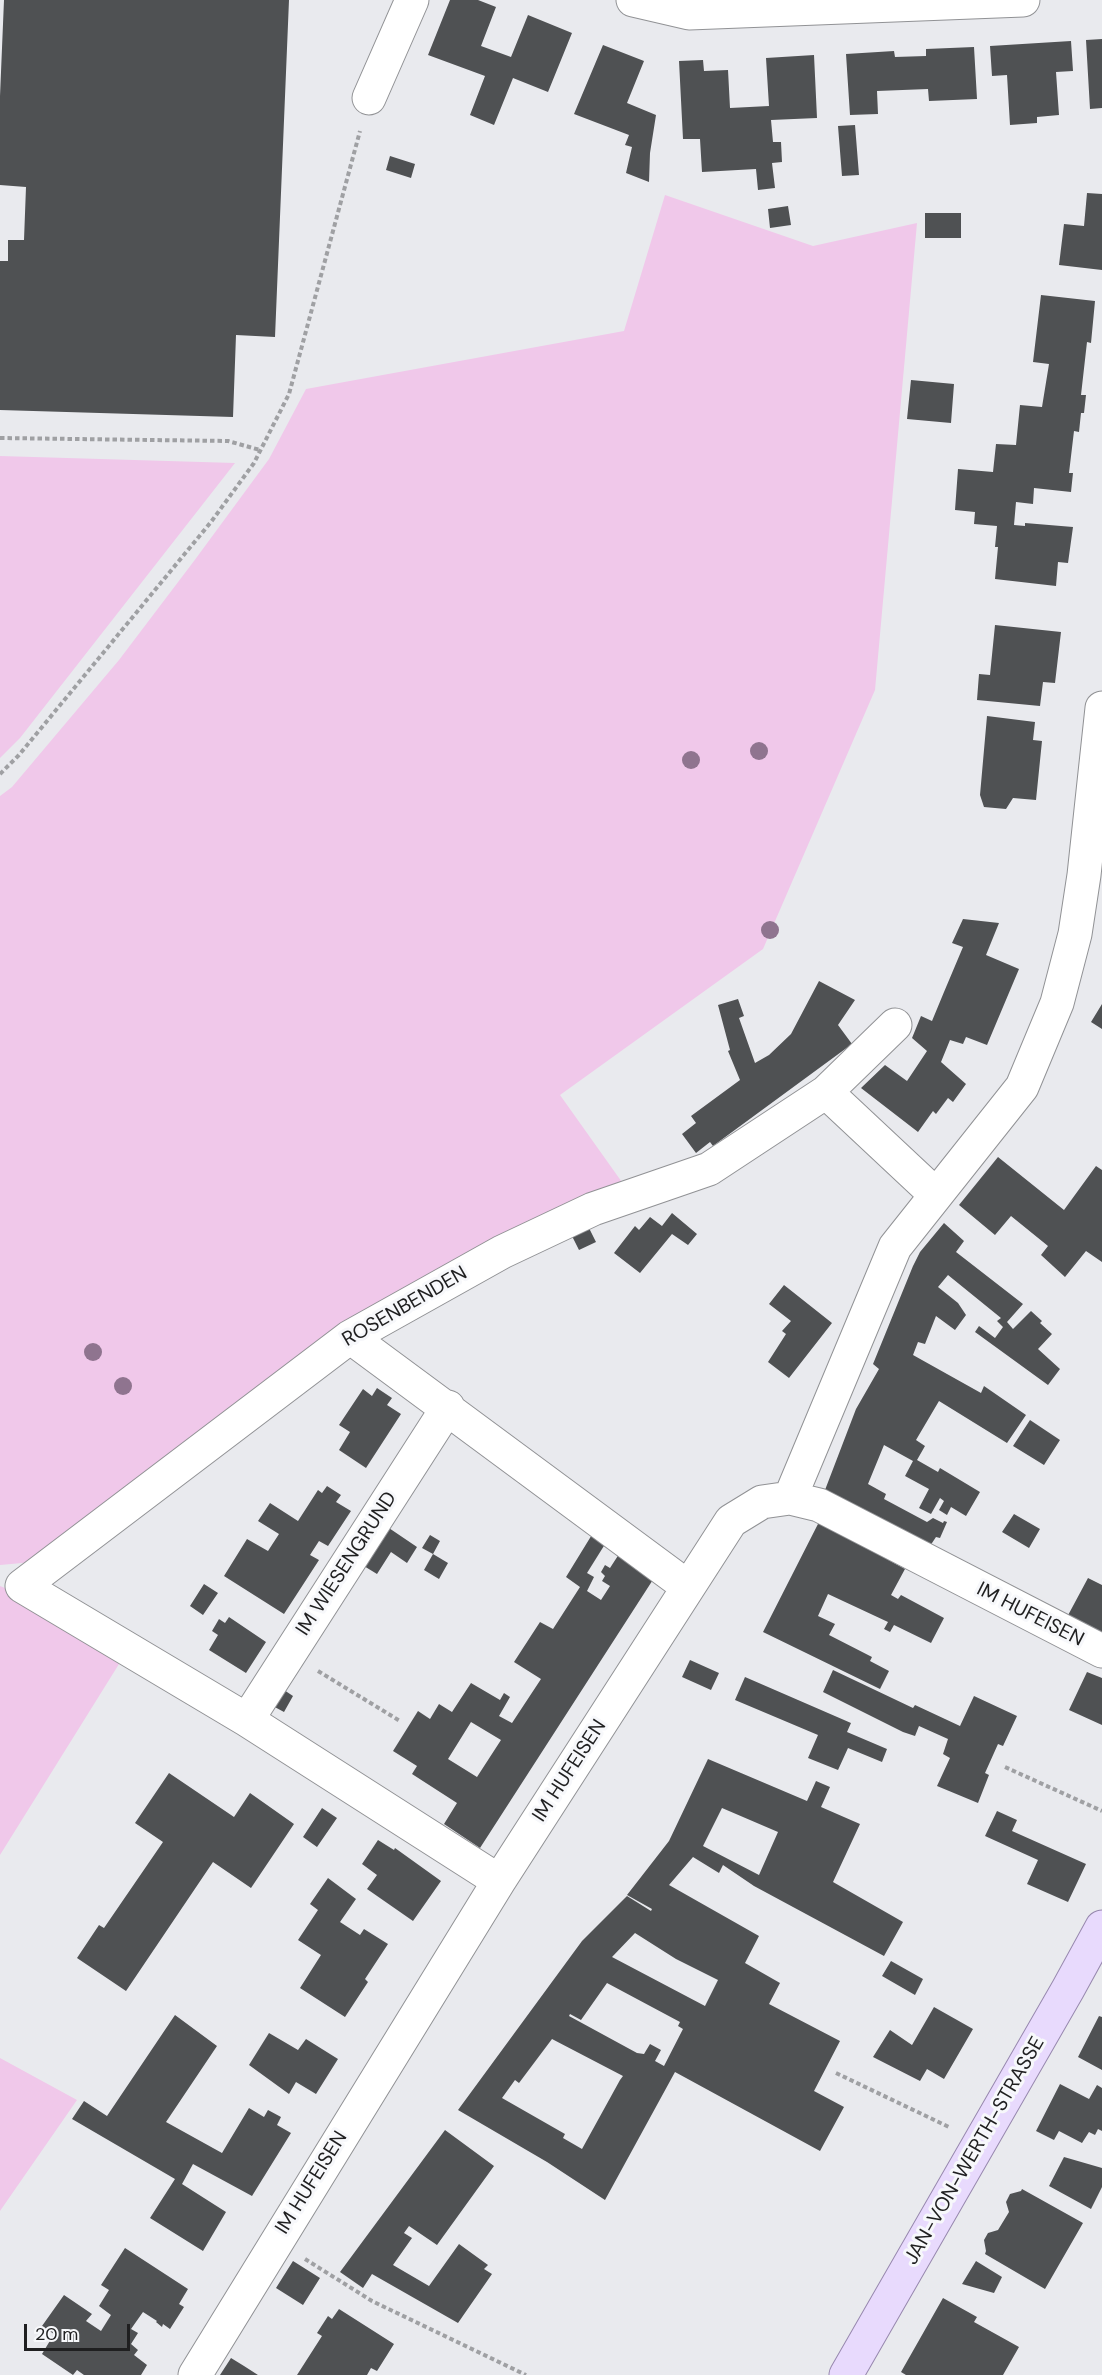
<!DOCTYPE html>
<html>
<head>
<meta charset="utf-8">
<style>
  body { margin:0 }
  #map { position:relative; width:1102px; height:2375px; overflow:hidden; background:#e9eaee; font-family:"DM Sans",sans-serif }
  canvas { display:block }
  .scale { position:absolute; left:24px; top:2324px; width:106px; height:27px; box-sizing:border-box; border:3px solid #1f1f20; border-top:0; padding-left:8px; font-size:18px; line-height:21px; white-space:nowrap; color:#1f1f20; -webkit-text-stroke:4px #f7f8fb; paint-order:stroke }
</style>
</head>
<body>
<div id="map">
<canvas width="1102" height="2375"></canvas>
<div class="scale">20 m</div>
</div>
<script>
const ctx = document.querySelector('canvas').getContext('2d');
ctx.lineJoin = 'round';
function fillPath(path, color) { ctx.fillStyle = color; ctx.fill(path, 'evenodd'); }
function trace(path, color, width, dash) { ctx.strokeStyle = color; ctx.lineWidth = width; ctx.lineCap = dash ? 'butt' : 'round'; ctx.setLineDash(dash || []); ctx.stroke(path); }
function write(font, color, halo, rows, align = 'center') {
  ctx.font = font + ' "DM Sans",sans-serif'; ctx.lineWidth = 6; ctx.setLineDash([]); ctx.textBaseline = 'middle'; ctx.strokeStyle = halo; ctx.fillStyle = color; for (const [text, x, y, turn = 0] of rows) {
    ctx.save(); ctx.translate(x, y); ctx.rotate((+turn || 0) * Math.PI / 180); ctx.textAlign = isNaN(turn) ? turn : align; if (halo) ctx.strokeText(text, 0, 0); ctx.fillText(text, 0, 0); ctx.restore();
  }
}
const green = new Path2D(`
  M665,195L813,246L917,223L875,690L763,949L560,1095L624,1185L511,1235L33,1562L0,1565V796L12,787L119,660L194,561L269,459L306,389L624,331Z
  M0,456L235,463L20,738L0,758Z
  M0,1586L15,1592L119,1664L0,1855Z
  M0,2058L77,2100L0,2211Z`);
const building = new Path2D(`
  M4,0H289L275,337L236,335L233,417L0,410V261H8V240H24L26,187L0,185V96Z
  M450,0H478L496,7L481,46L511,57L528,15L572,33L548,92L513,78L494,125L470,115L485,76L428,55Z
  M1102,39V108L1090,109L1086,40Z
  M1071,41L1073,71L1056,72L1059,115L1037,117V123L1010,125L1007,75L992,76L990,46Z
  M603,45L644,61L627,103L656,115L650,153L649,182L626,173L632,147L625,145L629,135L574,114Z
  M974,47L977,99L929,101L928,89L877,91L878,114L850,115L846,54L894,51L895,57L926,56V49Z
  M814,55L817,118L771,120L773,142H781L782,162L772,163L775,188L758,190L756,169L702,172L700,139H683L679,61L703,60L704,71L728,70L730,108L769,106L766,58Z
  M855,125L859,175L842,176L838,126Z
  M390,156L415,164L411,178L386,170Z
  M1087,193L1102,194V270L1059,265L1064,224L1084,226Z
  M788,206L791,225L770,228L768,209Z
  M925,213H961V238H925Z
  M1041,295L1095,301L1091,343L1087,342L1081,395H1086L1084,413H1081L1079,432L1074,431L1069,473H1073L1071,492L1034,488L1033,504L1016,502L1014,525L1025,526V523L1073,527L1068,563L1058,562L1056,586L995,579L998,547H995L997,526L974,524L975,512L955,510L958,469L993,472L996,444L1016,445L1020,405L1042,407L1049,364L1033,362Z
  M911,380L954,384L951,423L907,419Z
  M995,625L1061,632L1055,683L1043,682L1040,706L977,700L979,674L990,675Z
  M987,716L1035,722L1033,740L1042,741L1036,800L1013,798L1006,809L984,807L980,795Z
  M963,919L999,923L986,955L1019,969L987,1045L966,1037L963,1044L950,1040L941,1062L966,1084L953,1102L948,1098L936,1114L933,1111L918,1132L861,1088L885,1065L907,1081L927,1051L912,1038L921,1016L932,1021L944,992L963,947L952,943Z
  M819,981L855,1000L838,1025L852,1044L713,1146L710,1142L696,1153L682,1134L696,1123L691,1116L740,1080L728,1051L730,1050L718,1005L738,999L744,1016L739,1018L755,1063L769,1055L791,1034Z
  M1102,1004V1029L1091,1022Z
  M998,1157L1064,1210L1096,1166L1102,1170V1262L1086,1251L1065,1277L1041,1255L1048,1246L1011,1216L995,1235L959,1205Z
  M672,1213L697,1234L688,1245L672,1234L640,1273L614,1253L635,1226L639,1230L650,1217L662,1226Z
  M944,1223L964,1241L956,1252L1023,1304L1007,1322L1013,1329L1031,1311L1042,1321L1040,1323L1052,1334L1038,1349L1060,1369L1048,1385L975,1332L979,1326L995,1338L1003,1327L997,1321L1001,1318L948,1275L938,1287L958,1303L966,1315L955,1330L936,1316L925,1344L918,1342L913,1355L981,1393L984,1386L1026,1415L1007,1443L939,1401L916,1440L925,1446L917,1460L938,1472L940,1468L980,1492L966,1516L951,1507L947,1515L939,1510L944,1501L940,1498L931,1514L919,1508L929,1489L905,1476L913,1461L884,1445L868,1484L886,1494L884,1499L927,1522L933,1518L943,1523L944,1521L947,1522L940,1538L936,1537L930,1546L825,1490L856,1409L879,1369L873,1364L913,1266L920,1252Z
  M589,1228L596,1242L579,1250L572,1236Z
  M784,1285L832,1323L789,1378L768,1362L786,1334L782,1331L791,1321L769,1304Z
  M377,1388L392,1398L387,1405L401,1414L366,1468L339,1450L350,1432L339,1425L363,1389L372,1396Z
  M1030,1420L1060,1440L1044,1465L1013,1446Z
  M327,1486L341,1495L336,1502L351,1511L328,1546L319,1541L310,1555L319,1560L284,1614L224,1576L247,1539L268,1551L279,1534L258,1521L270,1503L298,1521L318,1490L322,1493Z
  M1014,1514L1040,1529L1029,1548L1002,1532Z
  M819,1522L905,1569L891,1595L898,1599L901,1595L944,1618L931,1643L894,1625L890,1632L884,1629L888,1622L828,1594L818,1616L835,1624L829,1635L872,1657L870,1661L889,1671L880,1689L763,1632Z
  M383,1524L417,1547L407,1563L391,1552L377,1574L359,1563Z
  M593,1533L607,1541L587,1573L594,1577L587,1591L601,1600L610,1586L602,1581L605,1576L601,1572L605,1565L610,1568L621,1551L656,1575L480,1848L444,1824L457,1803L412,1774L417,1766L393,1751L418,1711L430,1719L439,1704L452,1712L471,1683L500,1700L504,1693L510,1697L499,1716L512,1723L541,1679L514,1662L540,1622L553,1629L580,1587L566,1577ZM471,1722L501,1740L477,1777L448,1759Z
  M430,1535L440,1541L433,1554L422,1548Z
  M433,1554L448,1563L439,1579L424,1570Z
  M1088,1578L1102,1585V1638L1066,1619Z
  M204,1584L218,1593L203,1615L190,1606Z
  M229,1617L266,1642L246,1673L209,1650L218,1635L212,1631L219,1619L225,1623Z
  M690,1660L719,1673L711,1690L682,1677Z
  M833,1670L913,1708L915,1705L960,1726L974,1696L1017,1716L1003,1746L998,1744L985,1773L989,1775L978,1803L937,1786L950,1758L943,1754L948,1739L919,1726L915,1736L903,1732L823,1692Z
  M1087,1672L1102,1678V1725L1069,1710Z
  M745,1677L851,1723L847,1732L887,1749L882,1762L848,1748L838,1770L808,1758L818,1735L735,1700Z
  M281,1688L293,1696L284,1712L271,1705Z
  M708,1759L807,1801L816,1781L830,1787L821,1807L860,1824L833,1882L903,1922L884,1956L754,1886L723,1865L719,1873L693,1857L669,1885L759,1936L745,1963L780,1983L769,2004L840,2041L814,2091L844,2107L820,2151L675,2072L605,2200L547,2162L458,2110L582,1941L627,1896L651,1911L652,1909L627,1895L669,1841ZM722,1808L778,1832L759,1875L703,1846ZM635,1933L676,1959L718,1980L705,2006L612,1957ZM607,1983L680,2022L678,2026L683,2029L664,2066L655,2061L661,2050L650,2044L644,2054L637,2053L569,2016L570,2014L581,2020ZM552,2039L623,2076L620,2080L582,2149L563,2138L565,2134L502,2098L515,2080L519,2083Z
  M169,1773L234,1817L250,1793L294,1824L251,1888L213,1862L126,1991L77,1958L99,1925L104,1928L163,1842L135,1823Z
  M322,1808L337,1818L317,1847L303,1837Z
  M997,1811L1017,1820L1012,1831L1086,1864L1068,1902L1027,1884L1038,1860L985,1836Z
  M378,1840L394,1850L395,1848L441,1881L413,1921L367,1889L377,1875L362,1864Z
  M328,1878L356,1899L340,1922L360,1935L364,1929L388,1944L365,1979L368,1982L345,2017L300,1988L321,1955L298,1940L318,1910L310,1904Z
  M891,1961L923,1979L915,1995L882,1976Z
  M934,2007L973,2029L944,2079L927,2069L920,2081L873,2057L890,2030L912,2045Z
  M175,2015L217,2046L166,2122L222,2153L249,2108L264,2117L268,2110L281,2117L277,2125L291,2133L252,2196L193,2164L182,2184L226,2212L203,2251L150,2218L175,2179L72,2119L84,2101L107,2116Z
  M1099,2016L1102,2017V2070L1078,2057Z
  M269,2033L298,2050L306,2039L338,2059L316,2094L296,2082L289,2094L249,2065Z
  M1060,2084L1089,2099L1097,2085L1102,2088V2131L1098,2129L1095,2135L1089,2132L1082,2143L1059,2131L1054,2140L1036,2131Z
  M445,2130L494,2166L437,2245L409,2226L404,2233L412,2238L393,2265L429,2286L459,2244L488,2265L484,2269L492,2274L458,2323L372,2274L363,2288L340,2272Z
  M1064,2157L1102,2168V2187L1091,2209L1049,2186Z
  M1022,2189L1083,2223L1045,2289L985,2254L986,2251L984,2240L988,2233L998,2230L1009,2212L1006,2202L1010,2194L1021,2191Z
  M125,2248L188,2289L179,2304L184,2307L170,2329L163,2324L162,2327L156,2322L157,2321L143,2312L131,2329L138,2333L131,2344L138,2350L134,2355L147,2365L141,2375H84L77,2370L73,2375L42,2354L54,2334L42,2326L64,2295L92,2314L86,2321L101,2331L111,2315L99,2306L109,2290L101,2285Z
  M293,2261L320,2278L303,2305L276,2288Z
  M976,2261L1002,2277L994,2293L962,2284Z
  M943,2298L977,2317L974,2322L1019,2347L1003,2375H906L901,2372Z
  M339,2309L394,2344L377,2371L371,2368L367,2375H297L322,2336L317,2333L328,2316L332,2319Z
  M231,2358L244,2366L258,2375H220Z`);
const path = new Path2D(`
  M0,438L228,441L260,450
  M0,774L19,755L211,522L254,463L289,394L360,131
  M318,1671L400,1721
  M1005,1767L1102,1811
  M836,2073L949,2127
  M305,2259L372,2301L526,2375`);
const minor = new Path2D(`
  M633,0L689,13L1023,0
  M369,98L412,0
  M826,1092L936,1195
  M350,1337L688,1587
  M790,1498L895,1247L1022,1087L1057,1003L1075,934L1084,875L1102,708
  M247,1720L448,1407
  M499,1881L247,1720L22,1586L350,1337L502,1252L593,1209L709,1169L826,1092L895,1025
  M195,2375L499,1881L731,1521L762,1502L790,1498L819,1505L1102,1651`);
const major = new Path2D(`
  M846,2375L1068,1989L1102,1927`);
const trees = [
  [759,751],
  [691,760],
  [770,930],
  [93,1352],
  [123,1386]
];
const streetNames = [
  ["ROSENBENDEN",405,1307,-30],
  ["IM WIESENGRUND",347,1564,-57],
  ["IM HUFEISEN",1030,1615,27],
  ["IM HUFEISEN",570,1771,-57],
  ["JAN-VON-WERTH-STRASSE",975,2151,-60],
  ["IM HUFEISEN",312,2183,-58]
];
fillPath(green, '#f0c8ea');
fillPath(building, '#4f5153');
trace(minor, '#919295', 35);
trace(major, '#9788ae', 35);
trace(path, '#9fa0a3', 4, [4.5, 3]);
trace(minor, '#fff', 33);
trace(major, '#e8dafd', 33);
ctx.fillStyle = '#8f748f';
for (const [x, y] of trees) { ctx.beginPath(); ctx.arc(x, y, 9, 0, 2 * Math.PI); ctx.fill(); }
write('20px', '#1f1f20', '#f7f8fb', streetNames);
</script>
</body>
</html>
